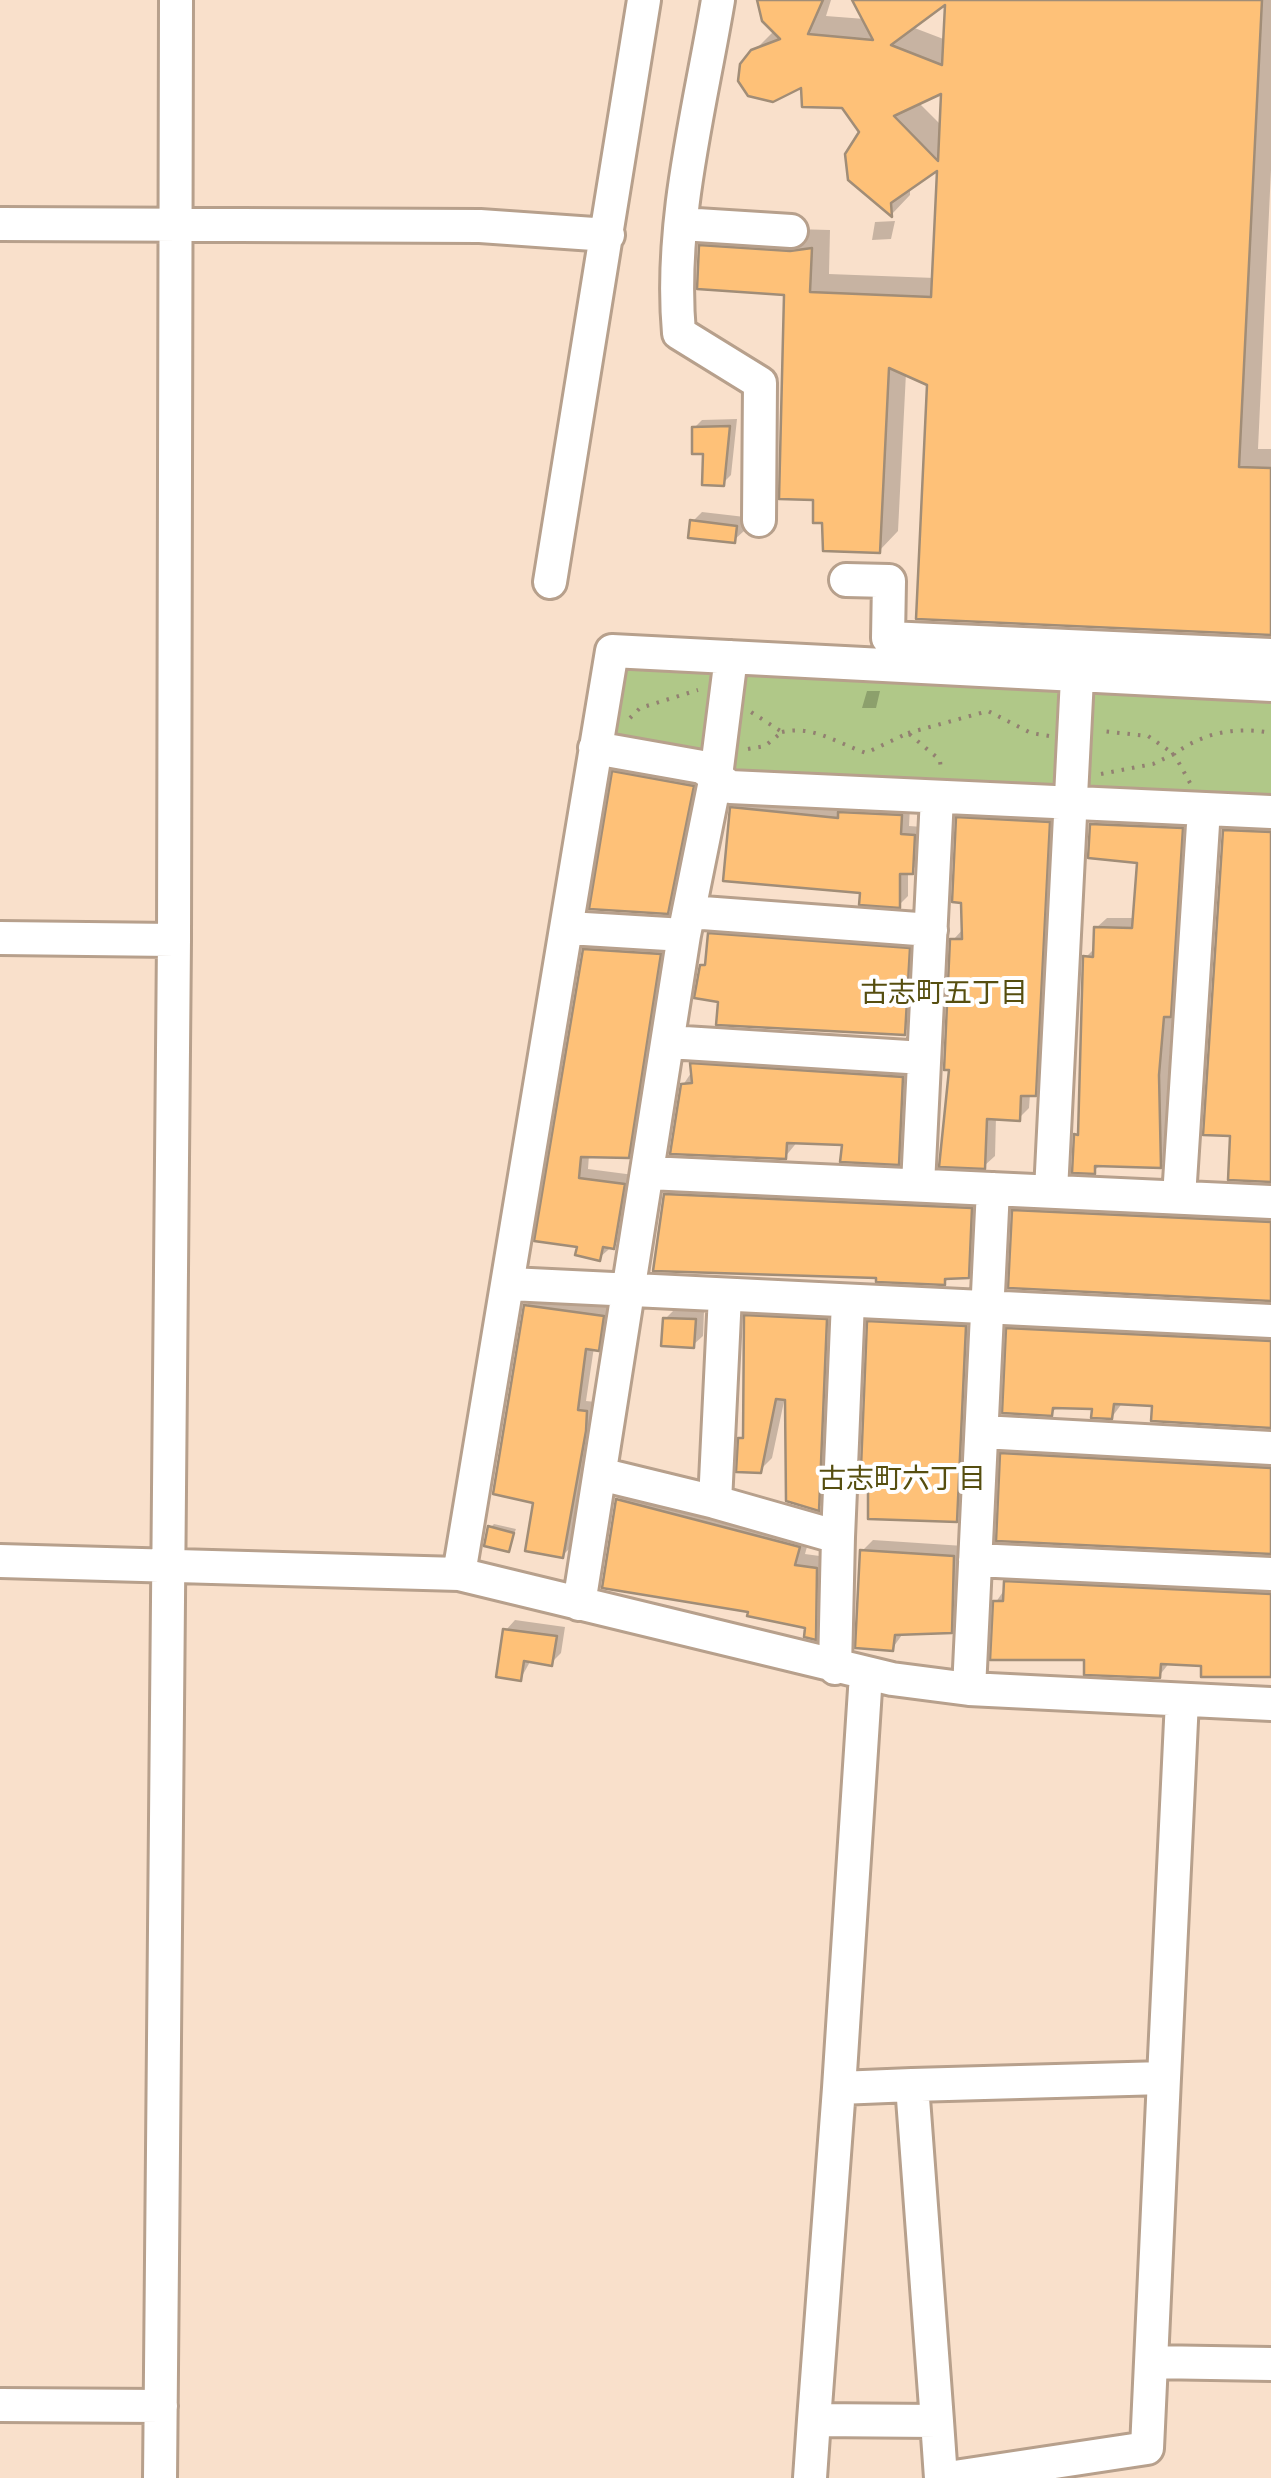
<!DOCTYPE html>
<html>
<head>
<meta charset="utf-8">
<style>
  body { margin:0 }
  canvas { display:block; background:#f9e0cb }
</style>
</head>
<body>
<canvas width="1271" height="2478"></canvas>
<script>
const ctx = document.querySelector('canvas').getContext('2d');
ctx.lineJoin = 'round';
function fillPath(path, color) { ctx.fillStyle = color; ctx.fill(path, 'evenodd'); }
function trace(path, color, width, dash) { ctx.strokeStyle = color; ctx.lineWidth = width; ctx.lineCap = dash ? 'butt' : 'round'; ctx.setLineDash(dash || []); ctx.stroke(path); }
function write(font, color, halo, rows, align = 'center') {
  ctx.font = font + ' "DejaVu Sans","Noto Sans JP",sans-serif'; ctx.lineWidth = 8; ctx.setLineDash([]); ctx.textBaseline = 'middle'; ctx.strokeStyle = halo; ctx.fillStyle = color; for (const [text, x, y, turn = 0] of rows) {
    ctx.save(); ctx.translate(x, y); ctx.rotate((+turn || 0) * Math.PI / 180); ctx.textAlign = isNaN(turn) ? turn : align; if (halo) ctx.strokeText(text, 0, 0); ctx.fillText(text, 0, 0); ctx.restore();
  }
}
const green = new Path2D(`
  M604,644L1271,677V808L729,777L586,741Z`);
const shadow = new Path2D(`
  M761,0H831L826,16L865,19L855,0H947L912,27L946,40L948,0H1271V170L1258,449H1271V632L930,383L906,373L898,531L879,551L825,520L816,498L787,293L701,246L721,227L830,230L829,274L935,278L940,167L910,187V195L892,214L862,132L844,105L753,52L775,30ZM944,90L942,126L918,102Z
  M895,221L891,239L872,240L875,222Z
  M737,419L731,475L723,483L694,428L702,420Z
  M702,512L745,517L744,531L734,540L693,521Z
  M867,691H880L876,708H862Z
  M624,763L701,777L676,902L667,911L615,773Z
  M742,799L844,809L850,804L910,807L909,826L923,827L921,863L908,872V896L899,905L862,891L733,808Z
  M969,808L1059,812L1045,1083L1030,1094L1029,1108L1019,1118L996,1117L995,1156L984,1166L951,1068L953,940L964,928L958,819Z
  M1103,814L1192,818L1180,1004L1173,1011L1169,1063L1170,1155L1160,1165L1101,1164L1094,1171L1076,1136L1080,1132L1085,958L1096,947V928L1107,918H1135L1140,860L1092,825Z
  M1236,820L1271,821V1181L1233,1134L1225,831Z
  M723,922L921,937L917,1020L904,1032L720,1000L702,966L708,960L710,935Z
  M596,940L670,944L638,1145L628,1156L589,1155L588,1169L634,1175L624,1236L599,1258L580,1245L537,1239L585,950Z
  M705,1052L914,1065L910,1150L898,1162L845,1143L798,1141L785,1157L683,1085Z
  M676,1185L980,1200L977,1266L968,1276L950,1277L944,1283L879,1276L666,1195Z
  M1026,1200L1271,1211V1298L1014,1211Z
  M536,1296L613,1306L608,1338L594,1347L586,1401L596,1402L573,1545L563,1555L536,1501L526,1306Z
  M758,1305L838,1309L830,1497L818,1508L786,1392L772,1458L760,1470L741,1439L745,1435L747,1316Z
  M675,1309L704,1311L703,1336L693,1345L665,1319Z
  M881,1311L977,1316L967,1508L956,1520L870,1322Z
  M1020,1318L1271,1330V1426L1123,1402L1112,1417L1095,1407L1059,1406L1051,1413L1009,1329Z
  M1014,1443L1271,1457V1553L1003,1454Z
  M629,1489L810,1536L805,1554L827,1557L826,1626L815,1637L808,1626L618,1500Z
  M494,1524L516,1529L508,1549L490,1528Z
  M873,1540L964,1546L962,1619L951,1630L904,1632L892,1649L862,1551Z
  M1017,1571L1271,1582V1675L1170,1662L1159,1676L1087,1657L996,1602Z
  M515,1620L565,1627L561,1653L551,1663L531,1660L521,1678L506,1630Z`);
const building = new Path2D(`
  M757,0H823L808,34L873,40L852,0H1262L1239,467L1271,468V635L916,619L927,385L889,368L880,553L823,551L822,523H813V500L779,499L784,295L697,289L699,245L790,251L812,248L810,292L931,297L937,171L891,203L892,217L848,180L845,154L859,132L842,108L802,107L801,88L773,102L748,96L738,81L740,64L751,50L780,39L762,21ZM945,5L942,65L891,45ZM941,94L938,161L894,116Z
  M730,426L724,486L702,485L703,454H692V427Z
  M690,520L737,526L735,543L688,538Z
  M612,771L694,786L668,914L589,909Z
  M730,807L838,818V812L902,815L901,834L915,835L913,874H900V908L859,905L860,893L723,881Z
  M956,817L1050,822L1036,1096H1021L1020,1121L987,1119L985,1169L939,1167L949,1070H944L950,939H962L961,903L952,902Z
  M1090,824L1183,828L1171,1017H1164L1159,1075L1161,1168L1095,1166V1174L1072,1173L1074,1134L1078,1135L1083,956L1093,957L1094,927L1132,928L1137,863L1088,858Z
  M1223,830L1271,832V1182L1228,1180L1230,1136L1203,1135Z
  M708,933L910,948L905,1035L716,1025L718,1002L694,998L700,965H705Z
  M583,949L661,954L629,1158L581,1157L579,1178L625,1184L614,1249L603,1247L600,1261L575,1255L577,1247L534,1241Z
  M690,1063L903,1077L899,1165L840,1162L842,1145L787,1143L786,1159L670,1154L681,1084L692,1083Z
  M664,1194L972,1208L969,1278L945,1279V1285L876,1282V1278L653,1271Z
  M1012,1210L1271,1222V1301L1008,1288Z
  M524,1305L604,1316L599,1351L586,1349L578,1410L587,1411L586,1431L563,1558L525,1551L533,1503L493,1494Z
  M744,1315L827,1319L819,1511L786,1501L785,1400L776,1399L761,1473L736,1472L738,1438H743Z
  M663,1318L696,1319L694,1348L661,1346Z
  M867,1321L966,1326L957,1522L868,1519V1468L861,1467Z
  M1006,1328L1271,1341V1428L1151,1421L1152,1406L1114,1404L1112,1419L1091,1418L1092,1409L1053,1408L1052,1416L1002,1413Z
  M1000,1453L1271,1468V1554L996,1541Z
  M616,1499L800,1547L795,1565L817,1568L816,1640L804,1637L805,1628L747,1616L748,1612L602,1588Z
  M488,1526L514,1533L509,1552L484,1546Z
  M860,1550L954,1556L952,1633L895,1635L893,1651L855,1648Z
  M1004,1581L1271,1594V1677H1201V1666L1161,1664L1160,1678L1084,1675V1660H990L993,1601H1003Z
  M503,1629L557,1636L552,1666L524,1661L521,1681L496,1677Z`);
const path = new Path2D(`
  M630,718L640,708L698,690
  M782,732C813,725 837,743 866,753L908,733L940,760L941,772
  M908,733L988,711L1031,733L1049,736
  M748,749L765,746L782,732L751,712
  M1101,774L1153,764L1174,754L1148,736L1101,731
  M1190,783L1174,754C1203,733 1235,726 1271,733`);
const minor = new Path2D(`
  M718,0C700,108 669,222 679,333L760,383L759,520
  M0,224L480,226L608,235
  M681,224L791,231
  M846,580L889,581L888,638L1271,655
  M550,582L644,0
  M595,748L702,767L730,787L1271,812
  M689,912L931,930
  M568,928L684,935L579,1604
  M684,935L716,776L731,657
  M0,938L174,940
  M668,1042L924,1058
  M648,1173L1271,1202
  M918,1185L937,797
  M1051,1191L1077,678
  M1179,1197L1204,809
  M510,1284L1271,1321
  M982,1432L1271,1448
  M600,1474L715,1502L725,1295
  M715,1502L838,1537L848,1301
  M975,1560L1271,1574
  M0,1561L459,1574L892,1679L969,1689L1271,1704
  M459,1574L612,651L1271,685
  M835,1668L838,1537
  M969,1689L993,1189
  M1164,2078L1182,1700
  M912,2085L1164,2078L1151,2362
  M839,2088L866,1674
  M0,2405L161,2406
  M814,2420L839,2088L912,2085L937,2421
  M160,2478L174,940L176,0
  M810,2478L814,2420L937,2421L941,2478
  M948,2478L1147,2448L1151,2362L1271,2364`);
const neighbourhoodNames = [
  ["古志町五丁目",944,995],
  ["古志町六丁目",902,1481]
];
fillPath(green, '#b0c888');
fillPath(shadow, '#0003');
fillPath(building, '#fec178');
trace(building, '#a18d77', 2.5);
trace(minor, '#b7a08c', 38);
trace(path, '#928071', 4, [2.5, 8]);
trace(minor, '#fff', 32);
write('28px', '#564e0f', '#fff', neighbourhoodNames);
</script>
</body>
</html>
